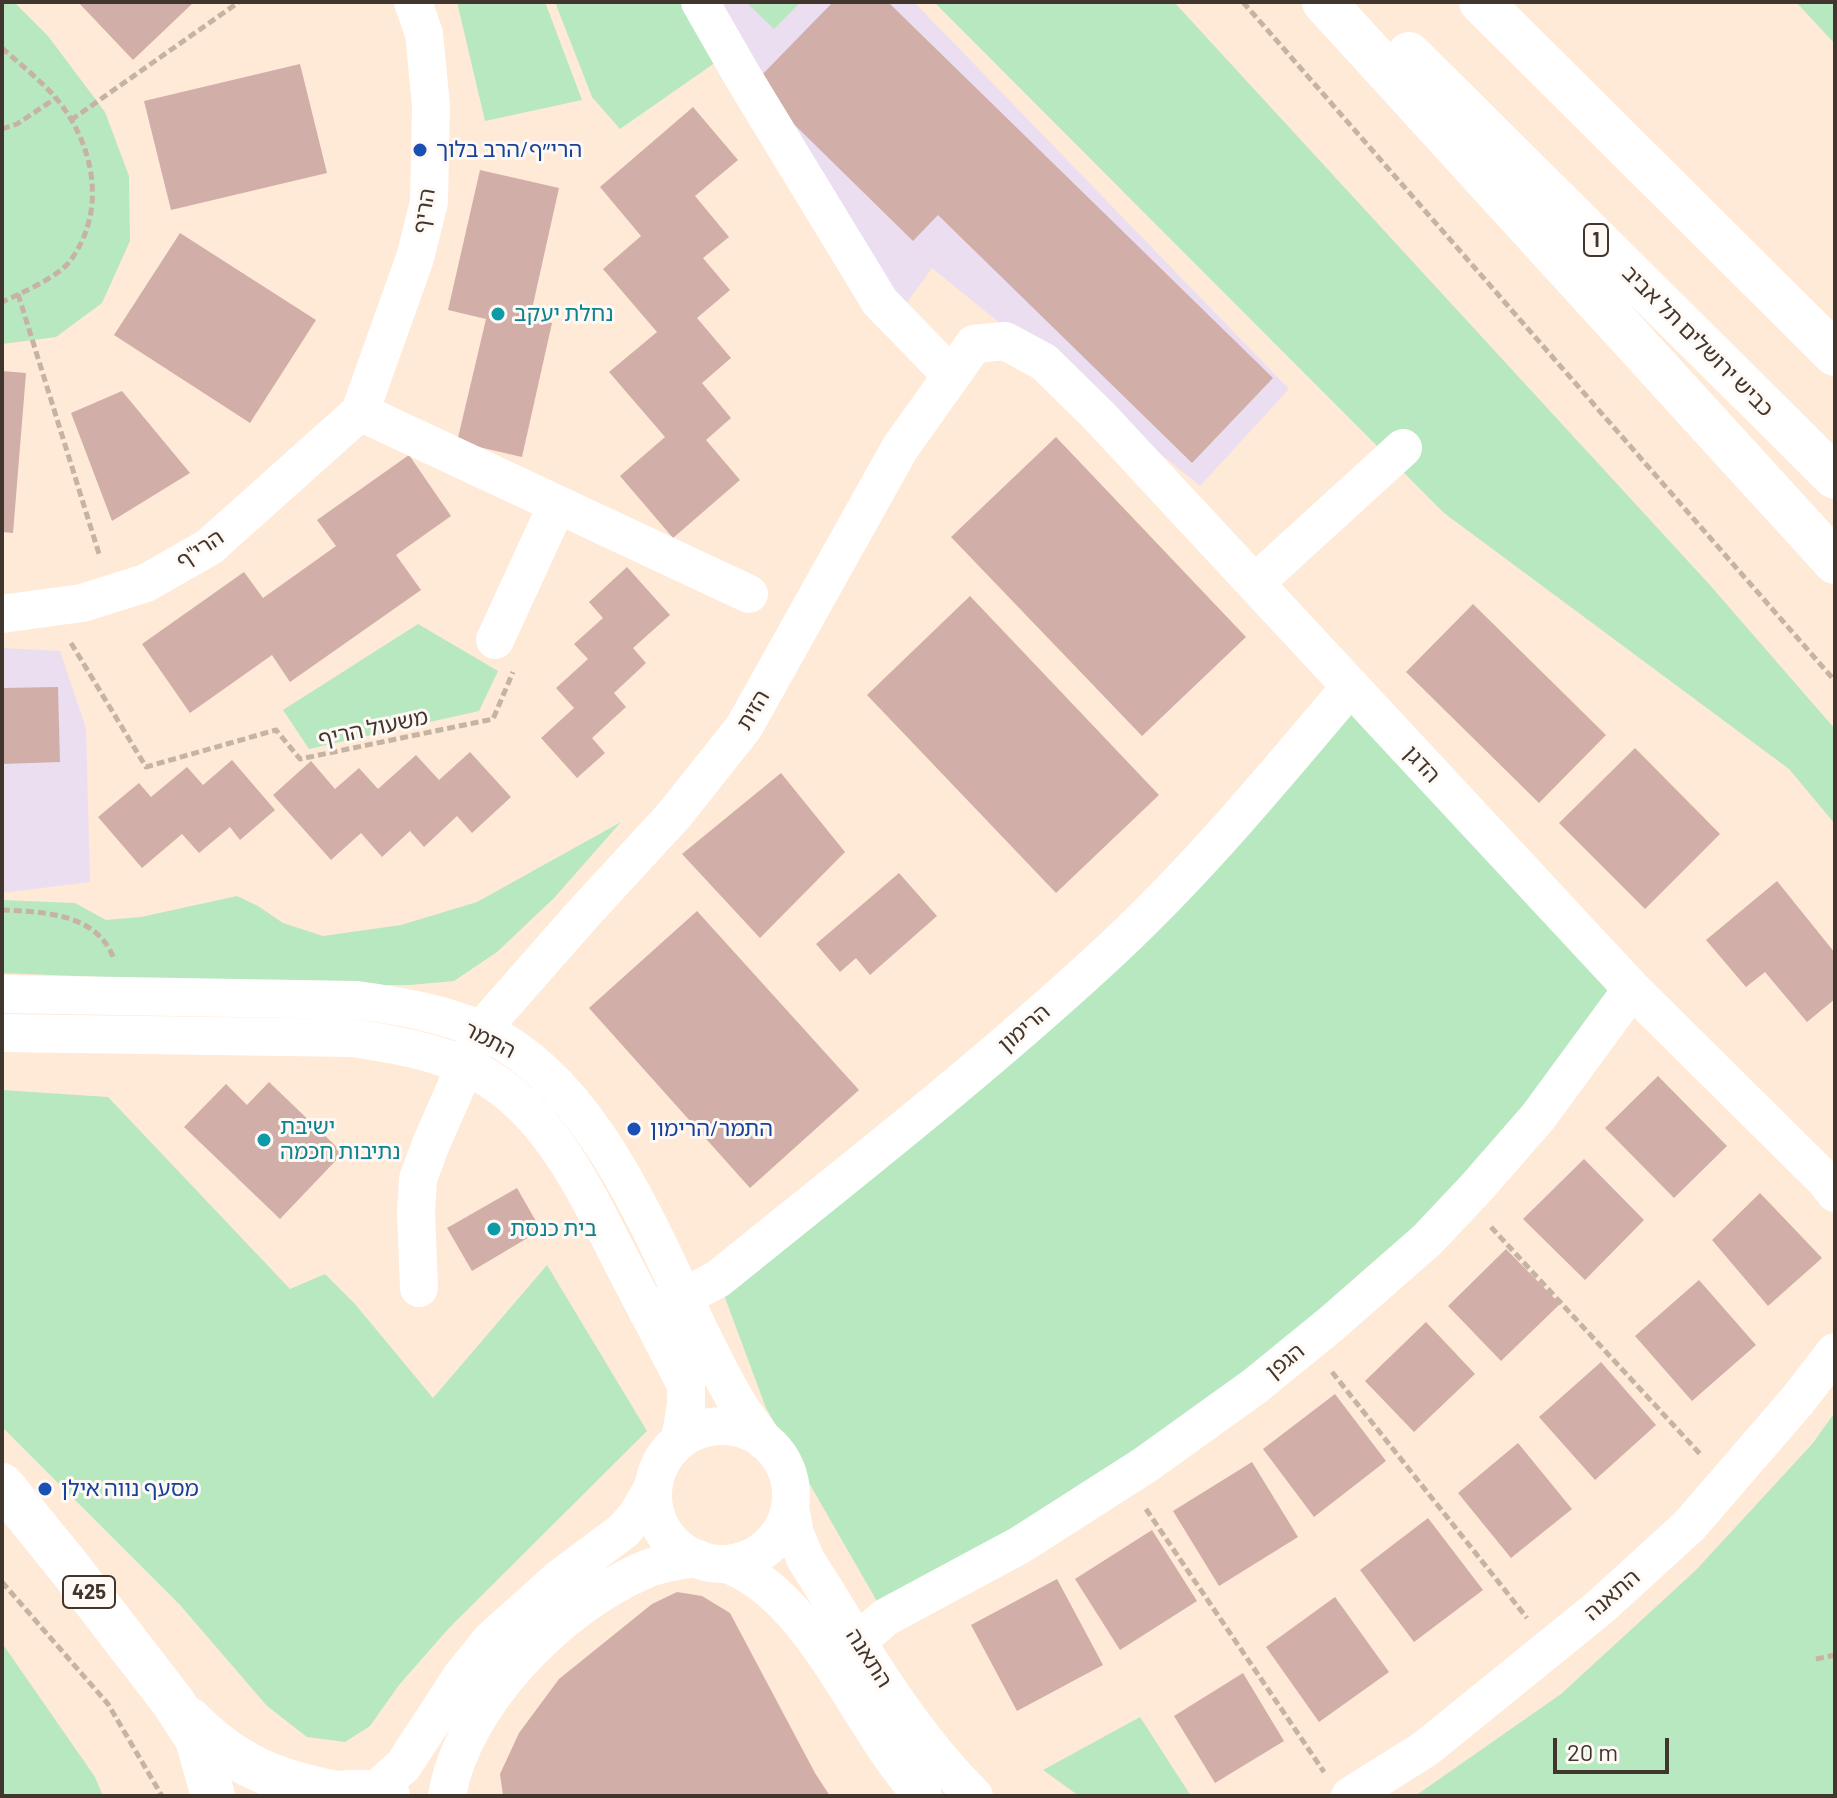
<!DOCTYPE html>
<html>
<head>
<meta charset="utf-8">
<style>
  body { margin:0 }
  #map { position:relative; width:1837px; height:1798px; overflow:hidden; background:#ffe9d7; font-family:Barlow,sans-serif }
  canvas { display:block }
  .frame { position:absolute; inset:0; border:4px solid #41362d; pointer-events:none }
  .scale { position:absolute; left:1553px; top:1738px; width:116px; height:36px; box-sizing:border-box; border:4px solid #41362d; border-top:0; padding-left:10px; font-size:24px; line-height:28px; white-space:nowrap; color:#41362d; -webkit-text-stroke:6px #fff9f5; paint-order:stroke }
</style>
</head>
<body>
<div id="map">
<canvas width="1837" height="1798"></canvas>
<div class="frame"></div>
<div class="scale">20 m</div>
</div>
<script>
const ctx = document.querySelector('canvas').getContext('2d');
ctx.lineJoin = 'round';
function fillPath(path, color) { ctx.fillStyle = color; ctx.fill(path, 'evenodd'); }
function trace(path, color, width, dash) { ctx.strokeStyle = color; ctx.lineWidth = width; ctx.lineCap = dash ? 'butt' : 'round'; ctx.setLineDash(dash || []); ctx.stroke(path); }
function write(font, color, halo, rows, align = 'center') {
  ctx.font = font + ' Barlow,"Noto Sans Hebrew",sans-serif'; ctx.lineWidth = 6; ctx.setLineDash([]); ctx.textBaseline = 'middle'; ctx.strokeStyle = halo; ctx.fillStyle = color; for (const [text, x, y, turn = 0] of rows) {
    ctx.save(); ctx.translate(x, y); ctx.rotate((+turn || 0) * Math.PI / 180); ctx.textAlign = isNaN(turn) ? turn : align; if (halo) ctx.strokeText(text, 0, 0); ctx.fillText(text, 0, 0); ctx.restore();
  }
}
const education = new Path2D(`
  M693,2H914L1289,389L1200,486L932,268L901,311Z
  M2,648L60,651L86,728L90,882L2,893Z`);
const green = new Path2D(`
  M2,2H14L48,36L105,112L129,176L130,241L102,303L56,337L2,344Z
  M457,2H545L582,100L485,121Z
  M555,2H699L739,46L620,129L592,97Z
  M746,2H801L774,29Z
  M934,2H1174L1709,584L1835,729V824L1789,769L1444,513Z
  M1796,2H1835V44Z
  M418,624L498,671L479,711L309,749L283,710Z
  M1351,686L1632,989L1331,1324L886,1617L766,1408L718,1279L992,1056Z
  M621,822L554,898L497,952L454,981L410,985H303L2,973V900L75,903L106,920L141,917L237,896L258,906L283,923L323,936L401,925L477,902Z
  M2,1090L108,1097L290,1289L325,1274L355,1304L433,1398L547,1265L647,1431L449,1628L399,1685L370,1726L345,1742L307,1737L267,1706L180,1605L2,1427Z
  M1835,1412V1796H1415L1561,1694L1696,1570L1813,1443Z
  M2,1643L95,1777L103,1796H2Z
  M1140,1717L1191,1796H1079L1043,1770Z`);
const building = new Path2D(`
  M78,2H194L133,60Z
  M833,2H888L1273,378L1192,463L938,215L913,241L753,84Z
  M300,64L327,173L171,210L144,101Z
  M693,107L738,160L695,196L729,237L703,258L730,290L697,318L731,358L702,383L731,418L706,440L740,480L673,538L620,476L665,437L609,372L657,332L603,269L641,236L600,187Z
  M480,170L559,188L530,318L552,323L522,457L457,442L486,319L448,310Z
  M180,233L316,320L250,423L114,335Z
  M2,371L26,373L13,533L2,532Z
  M122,391L190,473L112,521L71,413Z
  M1056,437L1246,637L1142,736L951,537Z
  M409,455L451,516L396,555L421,590L290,682L272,655L190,713L142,644L244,572L263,598L336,546L317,520Z
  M627,567L670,615L633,648L646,663L614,693L626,707L592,738L605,753L577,778L541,738L574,708L556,688L588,659L574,644L603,618L589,602Z
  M970,596L1159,795L1056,893L867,695Z
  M1473,604L1606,735L1539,803L1406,672Z
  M58,687L60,762L2,764V688Z
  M1635,748L1720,834L1645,909L1559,823Z
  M470,752L511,797L472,833L457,816L424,847L410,831L382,857L361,833L331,860L273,795L311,761L335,789L359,768L378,789L416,755L439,780Z
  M232,760L275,810L240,840L230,827L199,853L182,834L142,868L98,817L139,783L151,797L187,767L203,785Z
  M781,773L845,852L760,938L682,854Z
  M899,873L937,916L870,975L856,958L840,972L816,944Z
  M1777,881L1835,953V999L1807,1022L1765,972L1746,987L1706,940Z
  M697,911L859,1090L750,1188L589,1008Z
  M1658,1076L1727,1146L1674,1198L1605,1128Z
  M269,1082L343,1153L280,1219L184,1127L226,1084L247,1105Z
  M1584,1159L1644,1220L1585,1280L1523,1219Z
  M517,1188L541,1230L472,1271L447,1228Z
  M1760,1193L1822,1258L1768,1306L1712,1240Z
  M1506,1249L1560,1304L1501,1361L1448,1306Z
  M1699,1280L1756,1345L1692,1401L1635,1336Z
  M1426,1322L1475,1374L1414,1432L1365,1381Z
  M1601,1362L1656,1425L1595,1480L1539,1417Z
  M1335,1394L1386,1461L1314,1517L1263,1449Z
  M1518,1443L1572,1509L1511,1558L1458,1493Z
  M1252,1462L1298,1537L1219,1586L1173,1511Z
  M1428,1518L1483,1590L1414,1642L1360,1570Z
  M1152,1530L1197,1601L1120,1650L1075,1579Z
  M1057,1579L1103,1665L1017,1711L971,1625Z
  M677,1592L702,1596L730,1613L815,1773L830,1796H503L500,1774L519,1733L559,1679L652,1604Z
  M1335,1597L1389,1672L1319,1722L1266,1647Z
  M1243,1673L1284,1741L1215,1783L1174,1716Z`);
const path = new Path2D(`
  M1243,2L1835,681
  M2,48C20,64 40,80 56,98C94,144 108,210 70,261C57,278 21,293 2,302
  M71,120L239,2
  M2,129L17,124L56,98
  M18,294L100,557
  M71,643L146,767L276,730L300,759L493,719L513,672
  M2,910C44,912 97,913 114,959
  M1491,1227L1701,1455
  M1332,1372L1527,1618
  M1146,1509L1324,1772
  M2,1582L108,1704L162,1796
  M1816,1659L1835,1655`);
const minor = new Path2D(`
  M700,2L743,77L880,302L951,375
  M360,412L749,594
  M1255,583L1403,448
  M2,614L82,603L146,583L209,547L360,412L415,258L429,202L431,106L424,34L413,2
  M495,640L557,505
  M2,994L357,1000C399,1006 442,1013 481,1030C613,1089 667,1284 736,1401C744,1415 755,1428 764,1441
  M2,1033L353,1038C391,1044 430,1050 465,1066C546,1101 586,1192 624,1266C645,1306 665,1345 686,1385V1405L680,1440
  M419,1288L416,1212L418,1179L431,1144L481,1030L583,914L675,814L744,727L900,448L974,344L1005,341L1044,362L1099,416L1632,989L1825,1180L1835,1193
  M647,1311L684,1297L718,1279C845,1176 975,1075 1096,964C1189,880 1270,782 1351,686
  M653 1495a69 69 0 1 1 138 0a69 69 0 1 1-138 0Z
  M790,1507L795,1534L806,1560C858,1641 905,1728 974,1796
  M727,1564C815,1597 859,1729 923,1796
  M858,1641L886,1617L1020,1545L1145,1465L1255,1386L1331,1324L1427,1240L1477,1187L1538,1117L1632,989
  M373,1792L403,1766L461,1677L491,1640L560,1578L623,1531L637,1515L652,1489
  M447,1796C462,1705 559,1607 642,1571C659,1563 678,1561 696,1558
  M1350,1796L1425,1749L1599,1608L1689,1526L1797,1401L1835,1352`);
const major = new Path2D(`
  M2,1485L68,1566L173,1702L197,1739L213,1796
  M189,1719C234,1765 275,1781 337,1793
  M326,1796C346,1790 368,1791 388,1796`);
const highway = new Path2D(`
  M1324,2L1835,562
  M1481,2L1835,354
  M1409,54L1835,477`);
const markers = [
  [420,150,8,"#1a4fb4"],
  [498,314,8,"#0f9aa8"],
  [634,1129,8,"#1a4fb4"],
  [264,1140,8,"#0f9aa8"],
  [494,1229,8,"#0f9aa8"],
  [45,1489,8,"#1a4fb4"]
];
const shields = [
  [1596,240,24],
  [89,1592,52]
];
const shieldNames = [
  ["1",1596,240],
  ["425",89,1592]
];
const transitNames = [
  ["הרי״ף/הרב בלוך",436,150],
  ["התמר/הרימון",650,1129],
  ["מסעף נווה אילן",61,1489]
];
const streetNames = [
  ["הריף",424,211,-81],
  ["כביש ירושלים תל אביב",1698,341,45],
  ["הרי\"ף",200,549,-34],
  ["הזית",753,710,-59],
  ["משעול הריף",373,728,-12],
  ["הדגן",1422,764,47],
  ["הרימון",1024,1028,-41],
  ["התמר",490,1040,27],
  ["הגפן",1285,1361,-39],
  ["התאנה",1612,1595,-41],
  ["התאנה",869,1658,57]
];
const cultureNames = [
  ["נחלת יעקב",514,314],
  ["ישיבת",280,1127],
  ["נתיבות חכמה",280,1152],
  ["בית כנסת",510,1229]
];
fillPath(education, '#ebdef1');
fillPath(green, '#b8e8c0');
fillPath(building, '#d2aea9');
trace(path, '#c6b3a4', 5, [8, 4]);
trace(minor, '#fff', 38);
trace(major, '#fff', 44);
trace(highway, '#fff', 44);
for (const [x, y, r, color] of markers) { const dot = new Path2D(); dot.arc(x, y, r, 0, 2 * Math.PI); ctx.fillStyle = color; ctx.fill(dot); trace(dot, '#fff9f5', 3); }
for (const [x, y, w] of shields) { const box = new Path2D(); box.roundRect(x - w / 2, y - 16, w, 32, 6); ctx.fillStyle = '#fff9f5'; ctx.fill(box); trace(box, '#41362d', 2); }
write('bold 20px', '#41362d', null, shieldNames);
write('22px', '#164399', '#fff9f5', transitNames, 'left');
write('22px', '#41362d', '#fff9f5', streetNames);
write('22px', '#0d838f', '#fff9f5', cultureNames, 'left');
</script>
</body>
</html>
